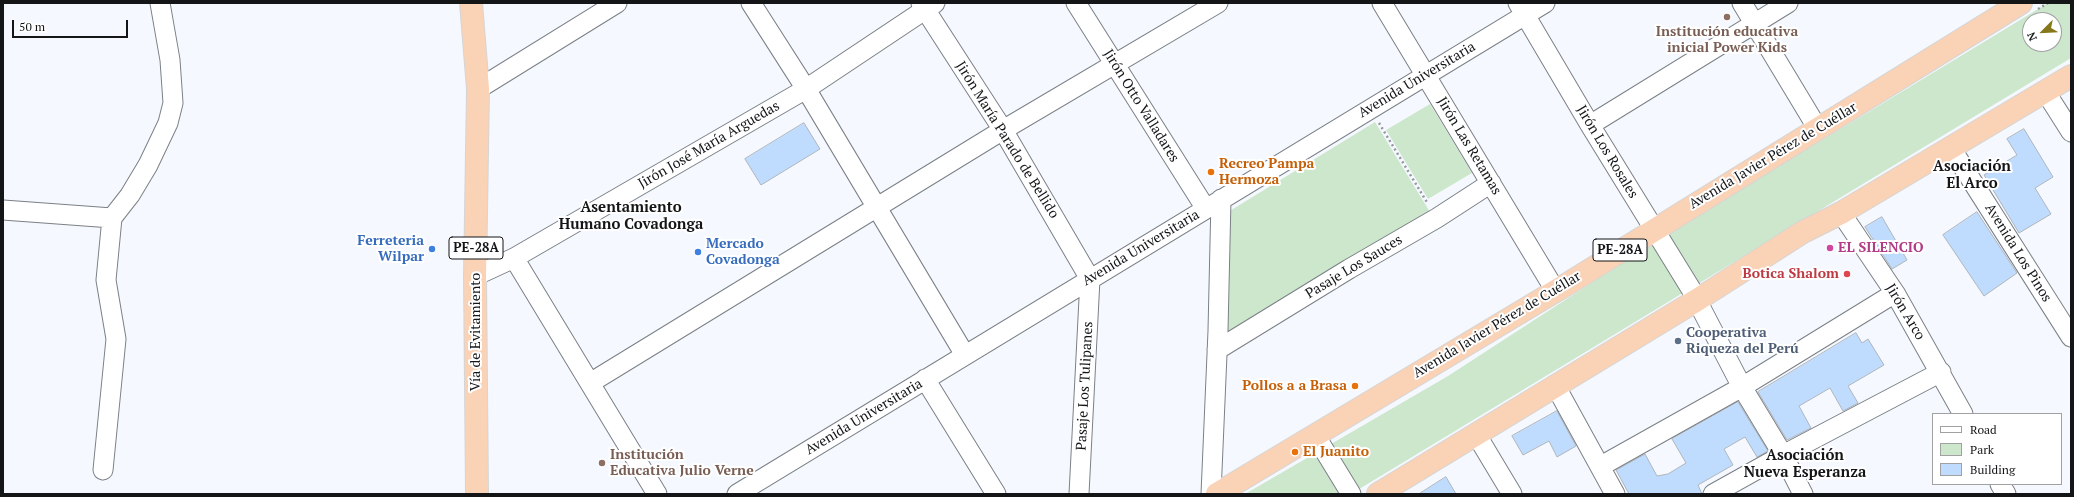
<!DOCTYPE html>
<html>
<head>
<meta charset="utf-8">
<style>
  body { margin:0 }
  #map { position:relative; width:2074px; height:497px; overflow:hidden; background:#f5f9ff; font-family:"PT Serif",serif }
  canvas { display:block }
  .frame { position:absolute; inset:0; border:4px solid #131517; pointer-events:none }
  .legend { position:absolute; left:1932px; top:413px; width:130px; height:72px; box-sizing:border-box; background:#fff; border:1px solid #a1a1a2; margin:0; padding:5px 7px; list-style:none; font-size:12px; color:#131517 }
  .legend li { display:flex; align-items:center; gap:8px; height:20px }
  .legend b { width:20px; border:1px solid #a1a1a2 }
  .north { position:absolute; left:2022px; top:12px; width:40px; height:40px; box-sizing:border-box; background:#fff; border:1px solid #a1a1a2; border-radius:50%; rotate:246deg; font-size:11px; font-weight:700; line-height:16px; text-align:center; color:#131517 }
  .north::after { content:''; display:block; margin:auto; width:14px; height:18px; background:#87771b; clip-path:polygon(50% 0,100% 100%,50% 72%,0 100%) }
  .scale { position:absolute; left:12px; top:20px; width:116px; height:18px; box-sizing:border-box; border:2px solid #131517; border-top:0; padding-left:5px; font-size:12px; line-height:14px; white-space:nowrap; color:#131517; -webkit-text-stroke:3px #fff; paint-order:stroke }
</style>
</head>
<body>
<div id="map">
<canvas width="2074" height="497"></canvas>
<div class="frame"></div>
<ul class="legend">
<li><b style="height:5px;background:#fff"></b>Road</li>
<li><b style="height:11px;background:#cde7cd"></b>Park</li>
<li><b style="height:11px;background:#bfdcff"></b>Building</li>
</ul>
<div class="north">N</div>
<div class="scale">50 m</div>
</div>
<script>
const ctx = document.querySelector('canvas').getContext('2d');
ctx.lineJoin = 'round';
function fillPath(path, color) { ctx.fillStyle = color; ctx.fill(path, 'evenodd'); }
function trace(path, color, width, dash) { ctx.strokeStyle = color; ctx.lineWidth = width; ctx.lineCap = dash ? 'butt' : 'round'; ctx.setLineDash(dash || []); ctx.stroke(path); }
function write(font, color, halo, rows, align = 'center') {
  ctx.font = font + ' "PT Serif",serif'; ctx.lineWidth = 4; ctx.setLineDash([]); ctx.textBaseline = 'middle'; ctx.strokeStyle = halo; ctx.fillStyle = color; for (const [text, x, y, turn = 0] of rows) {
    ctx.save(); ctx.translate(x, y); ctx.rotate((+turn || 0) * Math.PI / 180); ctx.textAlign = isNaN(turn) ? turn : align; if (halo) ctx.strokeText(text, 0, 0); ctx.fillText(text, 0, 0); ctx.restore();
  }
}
const green = new Path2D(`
  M2048,3H2071V58L1351,494H1245L1448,376L1659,239ZM2030,20H2054V44H2030Z
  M1430,104L1472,173L1428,199L1386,130Z
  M1375,122L1430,212L1224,336L1228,212Z`);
const building = new Path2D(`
  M804,123L820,149L761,185L745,159Z
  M2024,129L2053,177L2035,188L2051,214L2019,233L1984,175L2017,155L2007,139Z
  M1977,212L2017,273L1984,296L1943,235Z
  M1882,217L1907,260L1892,269L1865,227Z
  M1856,333L1862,343L1868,339L1884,365L1848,386L1858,403L1843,411L1830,388L1799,406L1811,428L1787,440L1758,392Z
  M1738,402L1768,451L1757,457L1745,437L1724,449L1733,465L1698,485L1702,494H1629L1616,470L1645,454L1657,476L1668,474L1686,463L1672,439Z
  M1557,411L1576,446L1557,457L1549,441L1523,455L1512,436Z
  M1446,477L1456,494H1419Z`);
const path = new Path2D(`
  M2038,9L2048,3
  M1379,123L1428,204`);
const minor = new Path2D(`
  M751,3L806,89L965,355
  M921,3L1003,130L1090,279L1079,494
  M1076,3L1206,209
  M1382,3L1555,290
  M1518,3L1590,125L1691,289L1742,387L1783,455L1803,494
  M1742,3L1818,129
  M478,89L617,3
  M2045,91L2071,132
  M1590,125L1788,3
  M1951,148L2071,337
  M3,210L112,218
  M1841,213L1895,293L1963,414
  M514,258L657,494
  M475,276L514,258L806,89L935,3
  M1217,350L1349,269L1437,218L1491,183
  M925,379L996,494
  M590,383L1003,130L1218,3
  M1555,385L1615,494
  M1476,434L1512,494
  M1315,435L1351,494
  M1601,466L1742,387L1895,293
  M103,470L116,339L106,280L112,218L130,195L148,165L168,123L173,103L170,60L160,3
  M2000,484L2006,494
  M737,494L1545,3
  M1211,494L1218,331L1221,199
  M1713,494L1783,455L1941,372`);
const trunk = new Path2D(`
  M471,3L478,89L475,276L477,494
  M1217,494L1569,283L2021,3
  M1378,494L1697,300L1803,232L1841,213L2071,76`);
const markers = [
  [1727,17,4,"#8d6e63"],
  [1211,172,4,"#e8710a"],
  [1830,248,4,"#d1479c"],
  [432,249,4,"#3f7fe0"],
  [698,252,4,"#3f7fe0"],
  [1847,274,4,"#e0444e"],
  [1678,341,4,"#5c6f8a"],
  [1355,386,4,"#e8710a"],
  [1295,452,4,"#e8710a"],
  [602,463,4,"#8d6e63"]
];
const shields = [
  [476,248,54],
  [1620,250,54]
];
const shieldNames = [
  ["PE-28A",476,248],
  ["PE-28A",1620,250]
];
const educationNames = [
  ["Institución educativa",1727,32],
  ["inicial Power Kids",1727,48],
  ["Institución",610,455,"left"],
  ["Educativa Julio Verne",610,471,"left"]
];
const streetNames = [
  ["Avenida Universitaria",1417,80,-31],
  ["Jirón Otto Valladares",1141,106,58],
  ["Jirón María Parado de Bellido",1007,140,58],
  ["Jirón José María Arguedas",709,145,-30],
  ["Jirón Las Retamas",1469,146,59],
  ["Jirón Los Rosales",1607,152,59],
  ["Avenida Javier Pérez de Cuéllar",1773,156,-31],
  ["Avenida Universitaria",1141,248,-31],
  ["Avenida Los Pinos",2018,253,58],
  ["Pasaje Los Sauces",1354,267,-31],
  ["Jirón Arco",1905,312,59],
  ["Avenida Javier Pérez de Cuéllar",1497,325,-31],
  ["Vía de Evitamiento",476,332,-90],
  ["Pasaje Los Tulipanes",1085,386,-87],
  ["Avenida Universitaria",864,417,-31]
];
const foodNames = [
  ["Recreo Pampa",1219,164],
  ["Hermoza",1219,180],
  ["Pollos a a Brasa",1347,386,"right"],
  ["El Juanito",1303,452]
];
const shopNames = [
  ["Ferreteria",424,241],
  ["Wilpar",424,257],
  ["Mercado",706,244,"left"],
  ["Covadonga",706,260,"left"]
];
const hotelNames = [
  ["EL SILENCIO",1838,248]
];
const healthNames = [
  ["Botica Shalom",1839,274]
];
const serviceNames = [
  ["Cooperativa",1686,333],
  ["Riqueza del Perú",1686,349]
];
const neighbourhoodNames = [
  ["Asociación",1972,167],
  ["El Arco",1972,184],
  ["Asentamiento",631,208],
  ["Humano Covadonga",631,225],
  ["Asociación",1805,456],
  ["Nueva Esperanza",1805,473]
];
fillPath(green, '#cde7cd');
fillPath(building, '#bfdcff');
trace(building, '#afb5bb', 1);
trace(minor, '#7b8086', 21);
trace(trunk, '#d5d5d5', 24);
trace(path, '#94989c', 2.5, [2, 3]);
trace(minor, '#fff', 19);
trace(trunk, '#fad2b6', 22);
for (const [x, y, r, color] of markers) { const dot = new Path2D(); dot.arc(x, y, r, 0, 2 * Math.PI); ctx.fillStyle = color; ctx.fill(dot); trace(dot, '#fff', 1.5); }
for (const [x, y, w] of shields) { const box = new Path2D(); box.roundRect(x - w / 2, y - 11, w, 22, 3); ctx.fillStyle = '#fff'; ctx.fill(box); trace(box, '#131517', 1); }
write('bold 13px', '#131517', null, shieldNames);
write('bold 14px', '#785e54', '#fff', educationNames);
write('14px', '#131517', '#fff', streetNames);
write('bold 14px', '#c56008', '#fff', foodNames, 'left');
write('bold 14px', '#366cbe', '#fff', shopNames, 'right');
write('bold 14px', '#b23c85', '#fff', hotelNames, 'left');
write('bold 14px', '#be3a42', '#fff', healthNames, 'right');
write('bold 14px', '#4e5e75', '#fff', serviceNames, 'left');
write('bold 15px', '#131517', '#fff', neighbourhoodNames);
</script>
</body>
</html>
